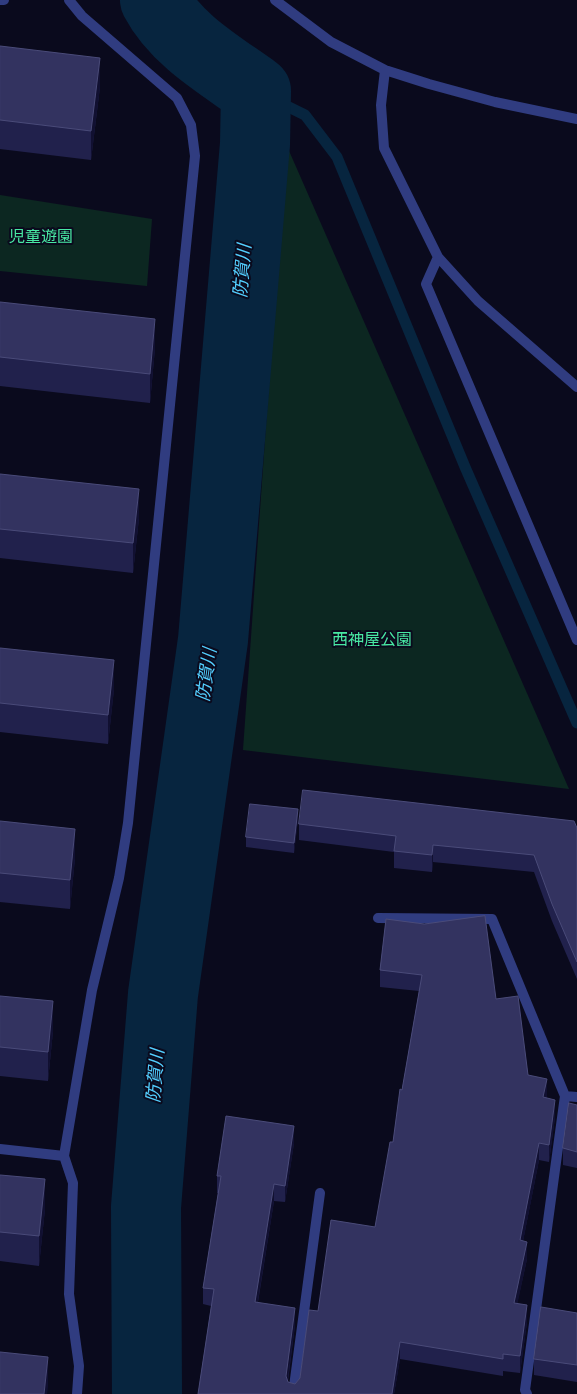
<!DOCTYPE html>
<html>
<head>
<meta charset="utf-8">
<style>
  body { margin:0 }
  canvas { display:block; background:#0a0a1d }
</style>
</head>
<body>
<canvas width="577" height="1394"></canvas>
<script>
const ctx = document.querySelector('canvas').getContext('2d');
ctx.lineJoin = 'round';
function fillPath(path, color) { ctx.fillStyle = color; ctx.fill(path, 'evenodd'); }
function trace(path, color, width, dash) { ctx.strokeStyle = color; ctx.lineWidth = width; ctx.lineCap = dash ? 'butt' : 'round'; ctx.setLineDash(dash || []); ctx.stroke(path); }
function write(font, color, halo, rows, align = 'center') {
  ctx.font = font + ' "Nunito Sans","Noto Sans JP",sans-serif'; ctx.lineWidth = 4; ctx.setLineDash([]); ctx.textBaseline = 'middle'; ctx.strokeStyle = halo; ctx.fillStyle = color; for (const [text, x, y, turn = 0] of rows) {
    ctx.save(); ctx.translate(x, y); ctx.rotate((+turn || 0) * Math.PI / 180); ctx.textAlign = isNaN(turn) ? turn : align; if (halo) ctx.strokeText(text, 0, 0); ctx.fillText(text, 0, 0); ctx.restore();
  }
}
const green = new Path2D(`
  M286,144L569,789L243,750Z
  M0,195L152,219L147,286L0,271Z`);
const stream = new Path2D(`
  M256,91L305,115L337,157L465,467L577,723`);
const river = new Path2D(`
  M147,1394L146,1207L163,994L213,640L255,144L256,91C220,65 176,40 155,0`);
const minor = new Path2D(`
  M0,0H4
  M69,0L82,16L177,98L191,125L195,156L128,823L119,878L92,990L64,1156L73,1183L69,1294L79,1366L77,1394
  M275,0L331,42L385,70L429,84L495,102L577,119
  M385,70L381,105L384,148L438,257L426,284L577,640
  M438,257L478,301L577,387
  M378,918L492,919L565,1096L525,1390L527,1394
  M565,1096L577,1097
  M0,1149L64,1156
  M293,1394L320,1193`);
const wall = new Path2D(`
  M0,46L100,87L91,160L0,149Z
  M0,302L155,348L150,403L0,386Z
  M0,474L139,518L133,573L0,558Z
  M0,648L114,689L108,744L0,732Z
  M298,819L294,853L246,847V837Z
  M0,821L75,858L70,909L0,902Z
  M299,824L577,828V979L552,921L534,872L433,862L432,872L394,868V852L299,840Z
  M386,919L496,999L528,1075L547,1096L546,1098L555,1117L549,1162L539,1160L523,1241L527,1259L517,1304L527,1322L520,1373L503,1371V1376L400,1359L394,1394H198L211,1306L203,1304V1288L218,1193H217V1176L294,1143L285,1202L274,1201L258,1302L295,1325L288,1381V1382L295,1384L300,1378L318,1311L375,1227L393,1142L419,991L380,987V970Z
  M0,996L53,1031L48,1081L0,1076Z
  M577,1105V1168L563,1165V1148Z
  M0,1175L45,1209L39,1266L0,1261Z
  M577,1313V1382L534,1375V1359Z`);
const shadedWall = new Path2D(`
  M100,58V87L91,160V131Z
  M155,319V348L150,403V374Z
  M139,489V518L133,573V543Z
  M114,660V689L108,744V715Z
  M298,809V819L294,853V843Z
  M75,829V858L70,909V880Z
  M433,845V862L432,872V855Z
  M53,1001V1031L48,1081V1052Z
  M547,1079V1096L543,1114V1097Z
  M555,1100V1117L549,1162V1145Z
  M294,1126V1143L285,1202V1186Z
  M539,1143V1160L520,1257V1240Z
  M45,1179V1209L39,1266V1236Z
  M274,1184V1201L255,1319V1302Z
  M527,1242V1259L514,1320V1303Z
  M527,1305V1322L520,1373V1356Z
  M295,1308V1325L286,1393V1376Z
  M400,1342V1359L394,1394H392Z
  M48,1357V1387L47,1394H44Z`);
const building = new Path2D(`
  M0,46L100,58L91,131L0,120Z
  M0,302L155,319L150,374L0,357Z
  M0,474L139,489L133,543L0,529Z
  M0,648L114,660L108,715L0,703Z
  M303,790L574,821L577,828V962L552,904L534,855L433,845L432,855L394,851L396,836L299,824Z
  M250,804L298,809L294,843L246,837Z
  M0,821L75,829L70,880L0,873Z
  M485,916L496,999L518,996L528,1075L547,1079L543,1097L555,1100L549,1145L539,1143L520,1240L527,1242L514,1303L527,1305L520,1356L503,1354V1359L400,1342L392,1394H198L214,1289L203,1288L221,1176H217L226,1116L294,1126L285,1186L274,1184L255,1302L295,1308L286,1376L288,1382L295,1384L300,1378L309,1310L318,1311L331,1220L375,1227L390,1142H393L400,1089L402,1090L422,975L380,970L386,919L424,924Z
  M0,996L53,1001L48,1052L0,1047Z
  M569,1103L577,1105V1152L563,1148Z
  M0,1175L45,1179L39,1236L0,1232Z
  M541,1307L577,1313V1365L534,1359Z
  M0,1352L48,1357L44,1394H0Z`);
const parkNames = [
  ["児童遊園",41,238],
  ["西神屋公園",372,641]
];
const waterNames = [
  ["防賀川",244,271,-85],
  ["防賀川",208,675,-82],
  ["防賀川",157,1076,-85]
];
fillPath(green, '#0c2721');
trace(stream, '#07253f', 11);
trace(river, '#07253f', 70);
trace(minor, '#303c80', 10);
fillPath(wall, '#21214c');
fillPath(shadedWall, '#111031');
fillPath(building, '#333360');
trace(building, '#4a4b79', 1);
write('16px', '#48e8a3', '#0a0a1d', parkNames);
write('italic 18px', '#53cfff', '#0a0a1d', waterNames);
</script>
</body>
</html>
